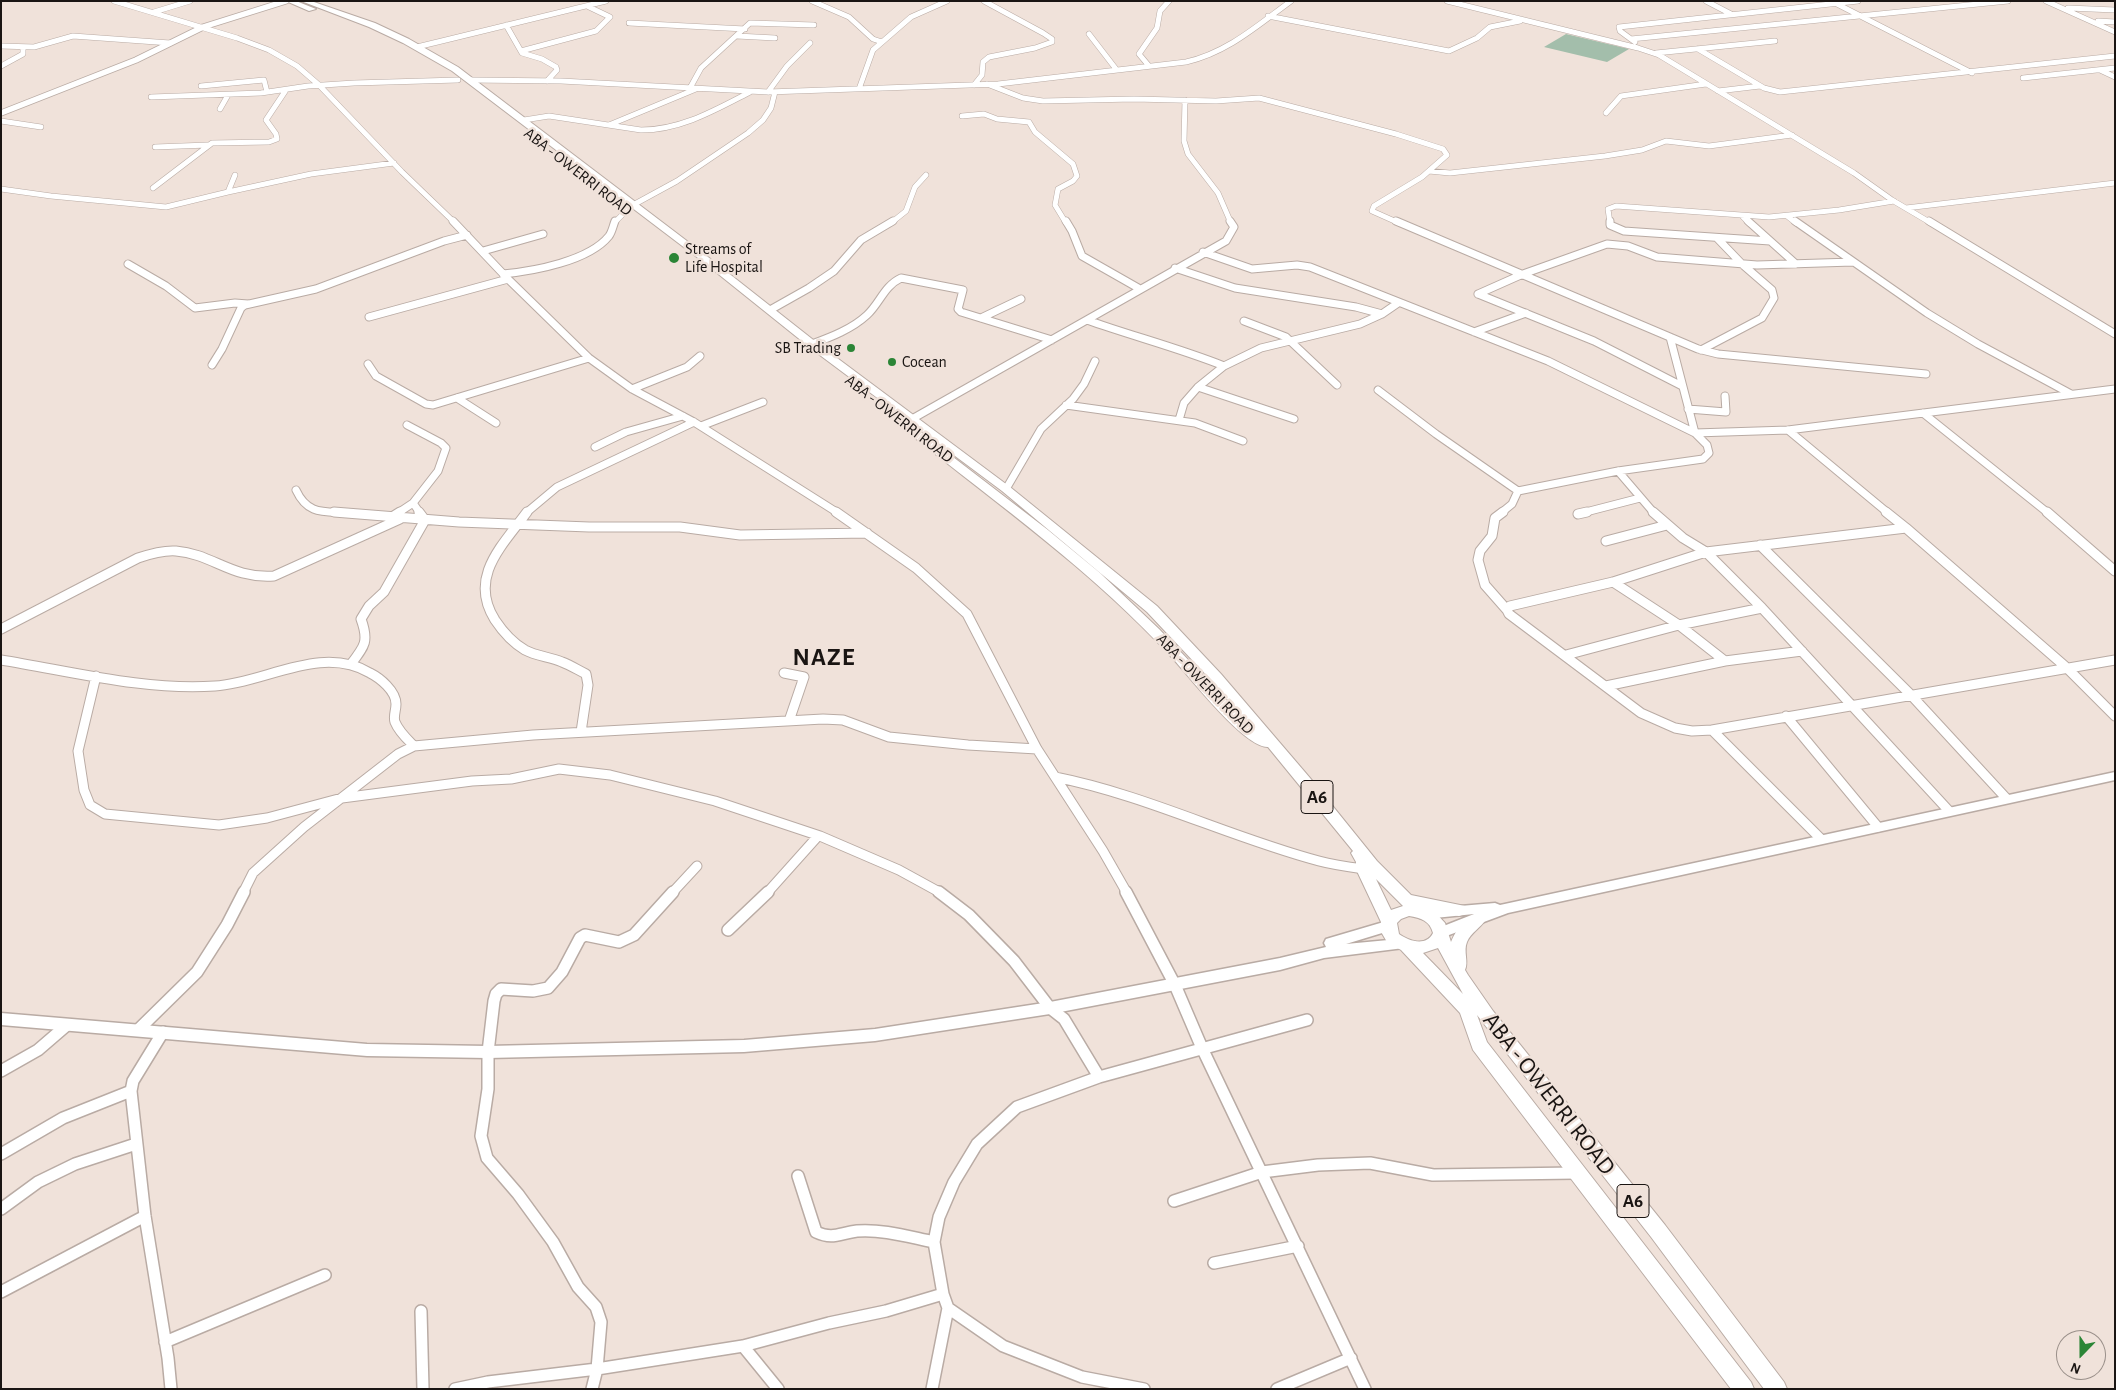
<!DOCTYPE html>
<html>
<head>
<meta charset="utf-8">
<style>
  body { margin:0 }
  #map { position:relative; width:2116px; height:1390px; overflow:hidden; background:#f0e2da; font-family:"Alegreya Sans",sans-serif }
  canvas { display:block }
  .frame { position:absolute; inset:0; border:2px solid #1a1513; pointer-events:none }
  .north { position:absolute; left:2056px; top:1330px; width:50px; height:50px; box-sizing:border-box; background:#f0e2da; border:1px solid #9a908a; border-radius:50%; rotate:202deg; font-size:14px; font-weight:700; line-height:20px; text-align:center; color:#1a1513 }
  .north::after { content:''; display:block; margin:auto; width:18px; height:22px; background:#2b8536; clip-path:polygon(50% 0,100% 100%,50% 72%,0 100%) }
</style>
</head>
<body>
<div id="map">
<canvas width="2116" height="1390"></canvas>
<div class="frame"></div>
<div class="north">N</div>
</div>
<script>
const ctx = document.querySelector('canvas').getContext('2d');
ctx.lineJoin = 'round';
function fillPath(path, color) { ctx.fillStyle = color; ctx.fill(path, 'evenodd'); }
function trace(path, color, width, dash) { ctx.strokeStyle = color; ctx.lineWidth = width; ctx.lineCap = dash ? 'butt' : 'round'; ctx.setLineDash(dash || []); ctx.stroke(path); }
function write(font, color, halo, rows, align = 'center') {
  ctx.font = font + ' "Alegreya Sans",sans-serif'; ctx.lineWidth = 5; ctx.setLineDash([]); ctx.textBaseline = 'middle'; ctx.strokeStyle = halo; ctx.fillStyle = color; for (const [text, x, y, turn = 0] of rows) {
    ctx.save(); ctx.translate(x, y); ctx.rotate((+turn || 0) * Math.PI / 180); ctx.textAlign = isNaN(turn) ? turn : align; if (halo) ctx.strokeText(text, 0, 0); ctx.fillText(text, 0, 0); ctx.restore();
  }
}
const green = new Path2D(`
  M1566,34L1629,49L1607,62L1544,47Z`);
const minorFar3 = new Path2D(`
  M114,1L237,38L269,50L297,66L319,85L402,172L455,223
  M812,1L849,17L873,39L882,42
  M1447,1L1638,48L1659,55L1854,173L1892,200L1931,223
  M1706,1L1731,14
  M2046,1L2115,32
  M1837,4L1972,73
  M2068,8L2115,10
  M154,12L190,1
  M1268,16L1449,51L1477,38L1490,27L1520,21
  M2098,21L2115,22
  M629,23L745,29
  M506,25L522,53L542,59L556,67L557,70L547,81
  M1089,34L1116,69
  M737,36L775,38
  M1631,39L2008,1
  M1635,42L1620,31L1619,27L1858,1
  M1,46L34,47L73,36L170,43
  M417,47L606,1
  M1698,49L1764,88L1780,92L2115,56
  M521,51L596,31L610,17L587,6
  M1656,53L1775,41
  M1,66L23,54V48
  M1149,66L1139,54L1157,28L1160,11L1169,1
  M2100,70L2115,77
  M2023,78L2115,68
  M470,80L561,81L768,92L998,84L1186,62C1227,53 1258,25 1291,1
  M987,84L1023,98L1043,101L1134,99L1216,101L1259,98L1396,134L1443,149L1447,155L1422,177L1374,206L1372,211L1399,223
  M974,85L982,75L983,62L989,57L1035,48L1052,42V39L1043,33L984,1
  M201,86L264,80L267,92
  M690,88L701,68L750,23L814,25
  M859,89L873,50L911,17L947,1
  M1718,91L1760,86
  M768,92L787,66L810,43
  M151,97L261,93L308,86L354,83L458,80
  M1185,100L1184,141L1188,154L1218,193L1231,223
  M220,109L228,95
  M1606,113L1621,96L1706,84
  M962,116L984,114L997,119L1029,122L1035,132L1073,164L1077,176L1073,181L1058,189L1055,205L1066,223
  M524,120L549,116L641,130C681,130 715,110 750,92
  M1,121L41,127
  M609,125L696,89
  M155,147L208,145
  M1429,171L1450,173L1605,156L1642,150L1666,141L1709,146L1792,135
  M153,188L212,143L269,142L277,139L276,134L266,120L286,90
  M1,189L51,196L166,207L228,192L235,175
  M228,192L311,174L394,163
  M633,205L677,181L748,133L763,120L771,108L775,92
  M1906,208L2115,183
  M1742,216L1749,223
  M1787,216L1796,223
  M614,223L627,210
  M891,223L906,211L915,187L926,175
  M1610,223L1608,209L1616,206L1769,217L1839,210L1894,201`);
const minorFar2 = new Path2D(`
  M453,221L508,279L589,358L632,389L694,422L838,513
  M1066,221L1072,231L1082,256L1140,289
  M1396,221L1698,349L1718,354L1926,374
  M1610,221V225L1624,231L1770,241
  M1748,221L1796,264
  M1795,221L1927,313L1978,344L2071,394
  M1929,221L2115,334
  M483,251L543,234
  M1203,252L1252,269L1297,265L1310,267L1548,361L1695,433L1707,445L1709,453L1703,459L1618,471L1518,491L1512,504L1501,513
  M128,264L166,286L195,308L235,303L248,304
  M1175,268L1235,288L1356,307L1382,314
  M503,274C534,271 589,261 609,236C612,232 613,226 615,221
  M1478,294L1523,274L1607,244L1628,246L1657,257L1757,265L1853,262
  M1478,294L1594,341L1682,386
  M770,310L809,288L834,271L861,240L893,221
  M369,317L508,279
  M981,318L1021,299
  M1087,320C1132,336 1179,348 1224,366
  M1244,321L1286,337L1337,385
  M1474,332L1526,313
  M1670,337L1695,433L1788,430L2115,389
  M812,344C831,337 852,329 867,315C880,303 884,286 901,278L963,290L958,309L961,312L1052,340
  M1701,350L1762,318L1774,298L1772,290L1742,264L1717,238
  M368,364L376,376L426,404L433,405L589,358
  M212,365L222,349L241,308L245,305L316,289L444,241L467,235
  M1198,387L1294,419
  M632,389L687,367L700,356
  M1378,390L1436,434L1518,491
  M457,398L496,423
  M1066,405L1195,423L1243,441
  M1688,409L1726,412L1725,396
  M1923,413L2048,513
  M912,419L1226,241L1234,227L1230,221
  M1179,420L1184,403L1198,387L1224,366L1261,348L1360,324L1382,314L1398,303
  M407,425L441,443L446,448L438,471L413,503L420,513
  M701,426L763,402
  M1788,430L1888,513
  M595,447L626,432L683,416
  M1618,471L1654,513
  M1006,489L1041,429L1073,399L1084,384L1095,361
  M296,490C308,516 325,511 349,513
  M398,513L413,503
  M526,513L557,487L694,422
  M1582,513L1640,498`);
const minorFar1 = new Path2D(`
  M334,512L459,522L589,527H680L740,535L867,533
  M527,512C502,546 468,577 495,620C503,632 513,643 525,650C536,656 550,657 562,662C570,665 578,670 586,674L588,685L581,732
  M836,512L916,568L967,614L1037,749L1103,851L1127,893
  M1503,512L1495,518L1492,536L1480,551L1478,560L1485,585L1507,610
  M1653,512L1683,538L1706,552L1762,608L1949,811
  M1886,512L1906,528
  M2047,512L2115,571
  M1578,514L1587,512
  M392,517L400,512
  M1606,541L1667,525
  M1760,545L1911,695L2006,798
  M1613,582L1679,625L1725,661
  M1,629L138,558C150,554 163,550 176,551C213,554 231,579 274,576L400,519
  M1566,655L1679,625L1762,608
  M1,660C70,671 145,691 215,686C265,683 321,644 370,673C380,678 396,691 396,704C396,711 393,716 395,722C399,732 407,739 414,746
  M351,664C365,646 369,641 361,619L369,606L384,592L425,520L419,512
  M784,673L804,677L789,721
  M96,676L78,751L84,790L90,805L105,814L219,825L267,818L342,798L472,781L511,779L559,769L610,775L715,801L820,836L899,870L941,893
  M1606,686L1725,661L1802,651
  M1786,716L1878,827
  M1712,730L1692,731L1675,728L1641,713L1509,614L1507,610L1510,606L1613,582L1706,552L1906,528L2067,668L2115,716
  M1055,777C1146,795 1229,837 1319,861C1334,865 1349,867 1364,869
  M1821,839L1712,730L2115,660
  M243,893L253,873L304,827L398,754L414,746L533,735L823,719L843,720L889,737L968,745L1037,749
  M672,893L697,866
  M767,893L818,836`);
const minor = new Path2D(`
  M939,892L969,915L1014,961L1050,1008L1064,1019L1099,1077
  M1126,892L1175,985L1202,1048L1365,1389
  M728,930L768,892
  M138,1030L197,972L227,925L244,892
  M163,1032L133,1081L131,1091L145,1216L168,1358L171,1389
  M1,1071L38,1050L67,1025
  M1,1154L63,1118L131,1091
  M798,1176L816,1232C833,1240 840,1233 857,1231C883,1229 909,1237 934,1242
  M1174,1201L1262,1172L1318,1165L1370,1163L1433,1175L1576,1173
  M1,1209L38,1182L75,1164L136,1144
  M1214,1263L1298,1246
  M1,1292L145,1216
  M421,1311L423,1389
  M165,1342L325,1275
  M743,1346L778,1389
  M455,1389L488,1382L597,1369L743,1346L829,1323L886,1311L943,1294
  M592,1389L597,1369L601,1322L596,1307L578,1287L553,1242L518,1194L487,1158L481,1136L488,1089V1052L494,1001L496,994L501,989L533,991L548,988L562,972L580,938L585,935L619,942L634,935L673,892
  M932,1389L948,1308
  M1144,1389L1082,1377L1003,1346L948,1308L943,1294L934,1242L939,1217L954,1182L977,1144L1017,1107L1099,1077L1307,1020
  M1277,1389L1351,1358`);
const tertiary = new Path2D(`
  M1,113L136,60L203,27L286,1`);
const secondary = new Path2D(`
  M2115,772V780L1508,913L1441,938L1436,937L1434,933L1436,929L1474,914L1425,919L1420,918L1418,914L1420,910L1425,909L1495,903L1500,905Z
  M1387,921L1392,922L1394,926L1392,930L1346,944L1399,939L1404,940L1406,944L1404,948L1324,958L1280,970L1050,1014L875,1041L744,1052L488,1058L367,1056L1,1025V1013L367,1044L488,1046L744,1040L875,1029L1050,1002L1280,958L1326,947L1324,943L1326,939Z`);
const trunk = new Path2D(`
  M286,1H296L316,9L309,11Z
  M301,1H311L375,23L409,39L458,67L708,257L821,346L1010,487L1157,606L1221,674L1310,778L1377,861L1411,895L1465,906L1467,910L1465,914L1459,916L1434,911L1445,923L1451,942C1456,930 1468,910 1484,915L1486,919C1481,928 1471,932 1467,942C1463,951 1469,962 1465,970L1468,975L1493,1011L1665,1225L1784,1382L1787,1389H1764L1651,1237L1477,1015L1487,1042L1751,1382L1754,1389H1731L1473,1050L1460,1013L1401,950L1387,942L1380,930L1381,922L1356,869V862L1351,853L1353,851L1268,747C1245,748 1191,679 1175,661C1095,573 999,505 906,431L904,429L906,427H914L1048,530L1100,573L1159,629L1246,721L1211,680L1147,612L1002,491L813,350L702,261L452,71L403,43L369,27ZM1376,879L1403,906L1391,910ZM1409,916C1421,918 1430,921 1433,933C1426,947 1409,941 1399,934L1397,923L1401,919ZM1438,948L1463,994L1423,953Z`);
const markers = [
  [674,258,6,"#2b8536"],
  [851,348,5,"#2b8536"],
  [892,362,5,"#2b8536"]
];
const farStreetnames = [
  ["ABA - OWERRI ROAD",578,172,38],
  ["ABA - OWERRI ROAD",899,419,38],
  ["ABA - OWERRI ROAD",1205,684,46]
];
const farPoinames = [
  ["Streams of",685,249],
  ["Life Hospital",685,267],
  ["SB Trading",841,348,"right"],
  ["Cocean",902,362]
];
const shields = [
  [1317,797,32],
  [1633,1201,32]
];
const shieldNames = [
  ["A6",1317,797],
  ["A6",1633,1201]
];
const nearStreetnames = [
  ["ABA - OWERRI ROAD",1549,1094,52]
];
const districtNames = [
  ["NAZE",824,657]
];
fillPath(green, '#a3beab');
trace(minorFar3, '#b9aba4', 6);
trace(minorFar2, '#b9aba4', 9);
trace(minorFar1, '#b9aba4', 11);
trace(minor, '#b9aba4', 14);
trace(tertiary, '#b9aba4', 7);
trace(secondary, '#b9aba4', 3);
trace(trunk, '#b9aba4', 2);
trace(minorFar3, '#fff', 5);
trace(minorFar2, '#fff', 7);
trace(minorFar1, '#fff', 9);
trace(minor, '#fff', 11);
trace(tertiary, '#fff', 5.5);
fillPath(secondary, '#fff');
fillPath(trunk, '#fff');
for (const [x, y, r, color] of markers) { const dot = new Path2D(); dot.arc(x, y, r, 0, 2 * Math.PI); ctx.fillStyle = color; ctx.fill(dot); trace(dot, '#f0e2da', 2); }
write('16px', '#1a1513', '#f0e2da', farStreetnames);
write('16px', '#1a1513', '#f0e2da', farPoinames, 'left');
for (const [x, y, w] of shields) { const box = new Path2D(); box.roundRect(x - w / 2, y - 16.5, w, 33, 4); ctx.fillStyle = '#f0e2da'; ctx.fill(box); trace(box, '#1a1513', 1); }
write('bold 19px', '#1a1513', null, shieldNames);
write('24px', '#1a1513', '#f0e2da', nearStreetnames);
ctx.letterSpacing = '1px';
write('bold 25px', '#1a1513', '#f0e2da', districtNames);
ctx.letterSpacing = '0px';
</script>
</body>
</html>
